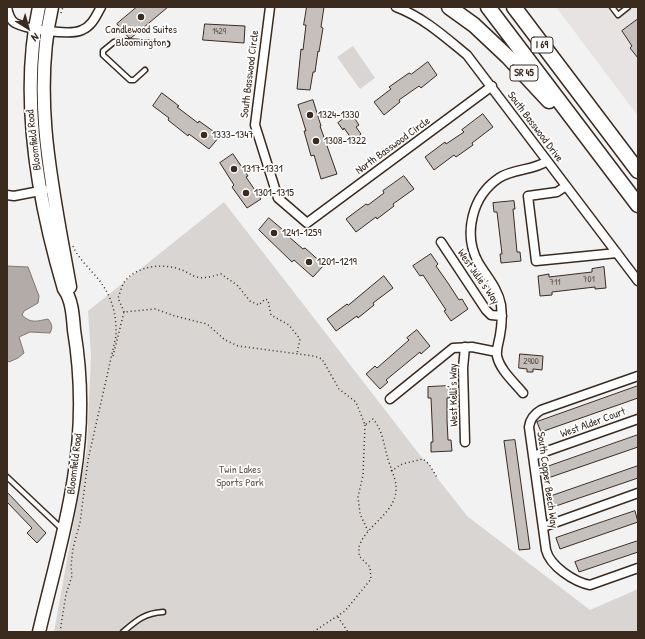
<!DOCTYPE html>
<html>
<head>
<meta charset="utf-8">
<style>
  body { margin:0 }
  #map { position:relative; width:645px; height:639px; overflow:hidden; background:#f3f2f2; font-family:"Patrick Hand",sans-serif }
  canvas { display:block }
  .frame { position:absolute; inset:0; border:8px solid #3b2a1e; pointer-events:none }
  .north { position:absolute; left:8px; top:8px; width:40px; height:40px; -webkit-text-stroke:3px #fff; paint-order:stroke; rotate:143deg; font-size:11px; font-weight:700; line-height:16px; text-align:center; color:#3b2a1e }
  .north::after { content:''; display:block; margin:auto; width:14px; height:18px; background:#3b2a1e; clip-path:polygon(50% 0,100% 100%,50% 72%,0 100%) }
</style>
</head>
<body>
<div id="map">
<canvas width="645" height="639"></canvas>
<div class="frame"></div>
<div class="north">N</div>
</div>
<script>
const ctx = document.querySelector('canvas').getContext('2d');
ctx.lineJoin = 'round';
function fillPath(path, color) { ctx.fillStyle = color; ctx.fill(path, 'evenodd'); }
function trace(path, color, width, dash) { ctx.strokeStyle = color; ctx.lineWidth = width; ctx.lineCap = dash ? 'butt' : 'round'; ctx.setLineDash(dash || []); ctx.stroke(path); }
function write(font, color, halo, rows, align = 'center') {
  ctx.font = font + ' "Patrick Hand",sans-serif'; ctx.lineWidth = 3.5; ctx.setLineDash([]); ctx.textBaseline = 'middle'; ctx.strokeStyle = halo; ctx.fillStyle = color; for (const [text, x, y, turn = 0] of rows) {
    ctx.save(); ctx.translate(x, y); ctx.rotate((+turn || 0) * Math.PI / 180); ctx.textAlign = isNaN(turn) ? turn : align; if (halo) ctx.strokeText(text, 0, 0); ctx.fillText(text, 0, 0); ctx.restore();
  }
}
const built = new Path2D(`
  M556,7H638V116Z`);
const green = new Path2D(`
  M353,46L375,78L360,89L337,57Z
  M224,202L423,459L429,464L438,479L467,516L590,610L638,589V632H54L87,448L91,356L88,311Z`);
const water = new Path2D(`
  M7,266L28,267L39,296L38,303L24,311L22,315C31,324 37,321 48,319C52,324 53,327 50,333L30,332L19,337L24,353L18,358L9,362L7,360Z`);
const building = new Path2D(`
  M137,7H168L131,38H129L117,24Z
  M307,7H324L321,27L323,28L319,52L318,51L315,72H313L310,90L297,89L301,49L303,50L306,25H304Z
  M638,19V58L630,48L632,46L622,31Z
  M205,24L245,26L244,43L203,40Z
  M428,62L437,75L421,88L419,86L399,100L400,102L384,115L374,102L391,89L389,87L409,73L411,74Z
  M162,93L179,106L177,107L198,123L199,121L220,136L209,149L189,134L188,136L168,120L169,118L153,106Z
  M313,100L321,126H320L337,174L321,179L314,155L311,156L304,131H306L298,105Z
  M351,113L359,125L356,127L361,134L353,141L344,128L343,130L338,123Z
  M483,114L493,127L472,143L473,145L456,157L454,155L434,170L425,157L445,142L446,144L464,132L462,130Z
  M233,154L248,176L246,177L261,199L247,208L232,187L234,185L220,163Z
  M404,176L414,189L393,204L394,206L377,219L376,217L356,232L346,219L366,204L368,205L384,193L383,191Z
  M514,201L515,209H513L517,252H520L521,261L501,263L500,254H502L497,212H494L493,203Z
  M269,218L289,235L288,236L303,249L305,248L324,265L313,277L294,260L292,262L259,230Z
  M431,254L438,264L436,266L448,283L459,300L462,299L468,309L451,321L444,311L446,310L423,275L420,276L413,266Z
  M604,267L606,288L595,289V287L552,292V295L540,296L538,276L549,274V277L592,272V269Z
  M384,276L393,288L373,303L374,305L358,318L357,316L336,331L327,319L347,304L348,305Z
  M417,330L430,346L421,354L420,352L386,380L388,382L380,389L366,374L375,366L377,368L409,340L407,338Z
  M520,354L543,356L542,370L533,369V372H527V369L519,368Z
  M449,386L450,398H447V419L448,440H451L452,451L431,452V442H433L431,398H428V387Z
  M638,386V398L541,432L537,422Z
  M638,435V447L548,478L544,468Z
  M515,440L530,549L519,550L504,441Z
  M638,466V478L550,508L546,498Z
  M7,492L46,533L37,543L27,533L32,528L7,502Z
  M635,511L638,522L560,549L556,538Z
  M638,541V552L579,572L575,562Z`);
const path = new Path2D(`
  M61,13L63,7
  M124,312L118,298C120,293 122,285 125,281C138,265 164,263 182,270C187,272 191,275 196,277C205,279 213,276 221,274L237,285L250,301L259,305L265,299L268,300L271,315L289,325L300,339L297,354
  M113,356L124,312L155,309L175,316L207,324L225,340L238,346L314,356L322,359L339,389L356,402L365,425L373,419C382,429 384,444 387,456C389,464 396,479 396,486C398,513 365,525 359,547C359,550 359,554 359,556L370,567L371,579L345,611L313,632
  M365,425L363,475L358,497L360,514L368,531
  M391,471L402,464L423,459L429,464L438,479
  M338,617L348,632
  M60,632L66,594L72,576L71,566L73,548L80,523L88,460L116,336C117,311 110,291 93,273C86,265 77,256 73,246`);
const service = new Path2D(`
  M612,7L618,15L628,7
  M145,70L134,80H130L103,55V51L114,42L120,41L167,44
  M7,477L62,529
  M123,632C137,620 145,613 163,612`);
const minor = new Path2D(`
  M7,7C8,13 10,20 15,23C26,29 70,36 82,30C92,26 96,16 101,7
  M270,7L255,125L278,198L307,223L492,86
  M396,7C423,17 445,37 467,55L638,281
  M566,186L557,192L528,196L536,261L617,253
  M7,195L14,196L45,190
  M441,242L486,310L491,315L502,316
  M465,347L463,368L465,442
  M638,376L541,410C534,414 530,419 529,427L546,550C550,566 574,582 590,585L638,568
  M523,393C514,382 500,370 497,356C496,349 499,342 500,335C502,325 502,314 501,305C498,288 486,276 478,262C463,234 472,196 499,178C514,168 533,171 547,161
  M390,399L453,348L472,347L497,352
  M533,456L638,419
  M543,527L638,493`);
const primary = new Path2D(`
  M52,7C31,100 54,195 70,287
  M39,632C51,581 66,530 74,478C82,429 82,378 74,330C73,317 72,299 64,289C38,201 19,98 39,7`);
const motorway = new Path2D(`
  M449,7L474,25L508,57L549,101
  M488,7L638,205
  M514,7L638,171`);
const markers = [
  [141,17,4,"#3b2a1e"],
  [310,115,4,"#3b2a1e"],
  [204,135,4,"#3b2a1e"],
  [316,141,4,"#3b2a1e"],
  [234,169,4,"#3b2a1e"],
  [246,193,4,"#3b2a1e"],
  [274,233,4,"#3b2a1e"],
  [309,262,4,"#3b2a1e"]
];
const numberNames = [
  ["1429",219,32],
  ["701",589,280],
  ["711",555,283],
  ["2900",531,362]
];
const shields = [
  [542,45,22],
  [524,73,28]
];
const shieldNames = [
  ["I 69",542,45],
  ["SR 45",524,73]
];
const poiNames = [
  ["Candlewood Suites",141,30,"center"],
  ["Bloomington",141,43,"center"],
  ["1324-1330",318,115],
  ["1333-1347",212,135],
  ["1308-1322",324,141],
  ["1317-1331",242,169],
  ["1301-1315",254,193],
  ["1241-1259",282,233],
  ["1201-1219",317,262]
];
const streetNames = [
  ["South Basswood Circle",250,74,-83],
  ["South Basswood Drive",535,127,53],
  ["Bloomfield Road",34,140,-97],
  ["North Basswood Circle",393,146,-36],
  ["West Julie's Way",478,277,55],
  ["West Kelli's Way",454,395,-91],
  ["West Alder Court",593,423,-20],
  ["Bloomfield Road",75,464,-83],
  ["South Copper Beech Way",547,480,82]
];
const parkNames = [
  ["Twin Lakes",240,470],
  ["Sports Park",240,483]
];
fillPath(built, '#e6e3e2');
fillPath(green, '#d8d5d2');
fillPath(water, '#b2aba7');
trace(water, '#827770', 1);
fillPath(building, '#c6c0bd');
trace(building, '#3b2a1e', 1);
trace(service, '#3b2a1e', 7);
trace(minor, '#3b2a1e', 11);
trace(primary, '#3b2a1e', 15);
trace(motorway, '#3b2a1e', 17);
trace(path, '#3b2a1e', 1.5, [1, 3]);
trace(service, '#fff', 4);
trace(minor, '#fff', 8);
trace(primary, '#fff', 12);
trace(motorway, '#fff', 14);
for (const [x, y, r, color] of markers) { const dot = new Path2D(); dot.arc(x, y, r, 0, 2 * Math.PI); ctx.fillStyle = color; ctx.fill(dot); trace(dot, '#fff', 1.5); }
write('9px', '#5e5046', null, numberNames);
for (const [x, y, w] of shields) { const box = new Path2D(); box.roundRect(x - w / 2, y - 8, w, 16, 3); ctx.fillStyle = '#fff'; ctx.fill(box); trace(box, '#3b2a1e', 1); }
write('bold 10px', '#3b2a1e', null, shieldNames);
write('11px', '#3b2a1e', '#fff', poiNames, 'left');
write('11px', '#3b2a1e', '#fff', streetNames);
write('11px', '#62554b', '#fff', parkNames);
</script>
</body>
</html>
